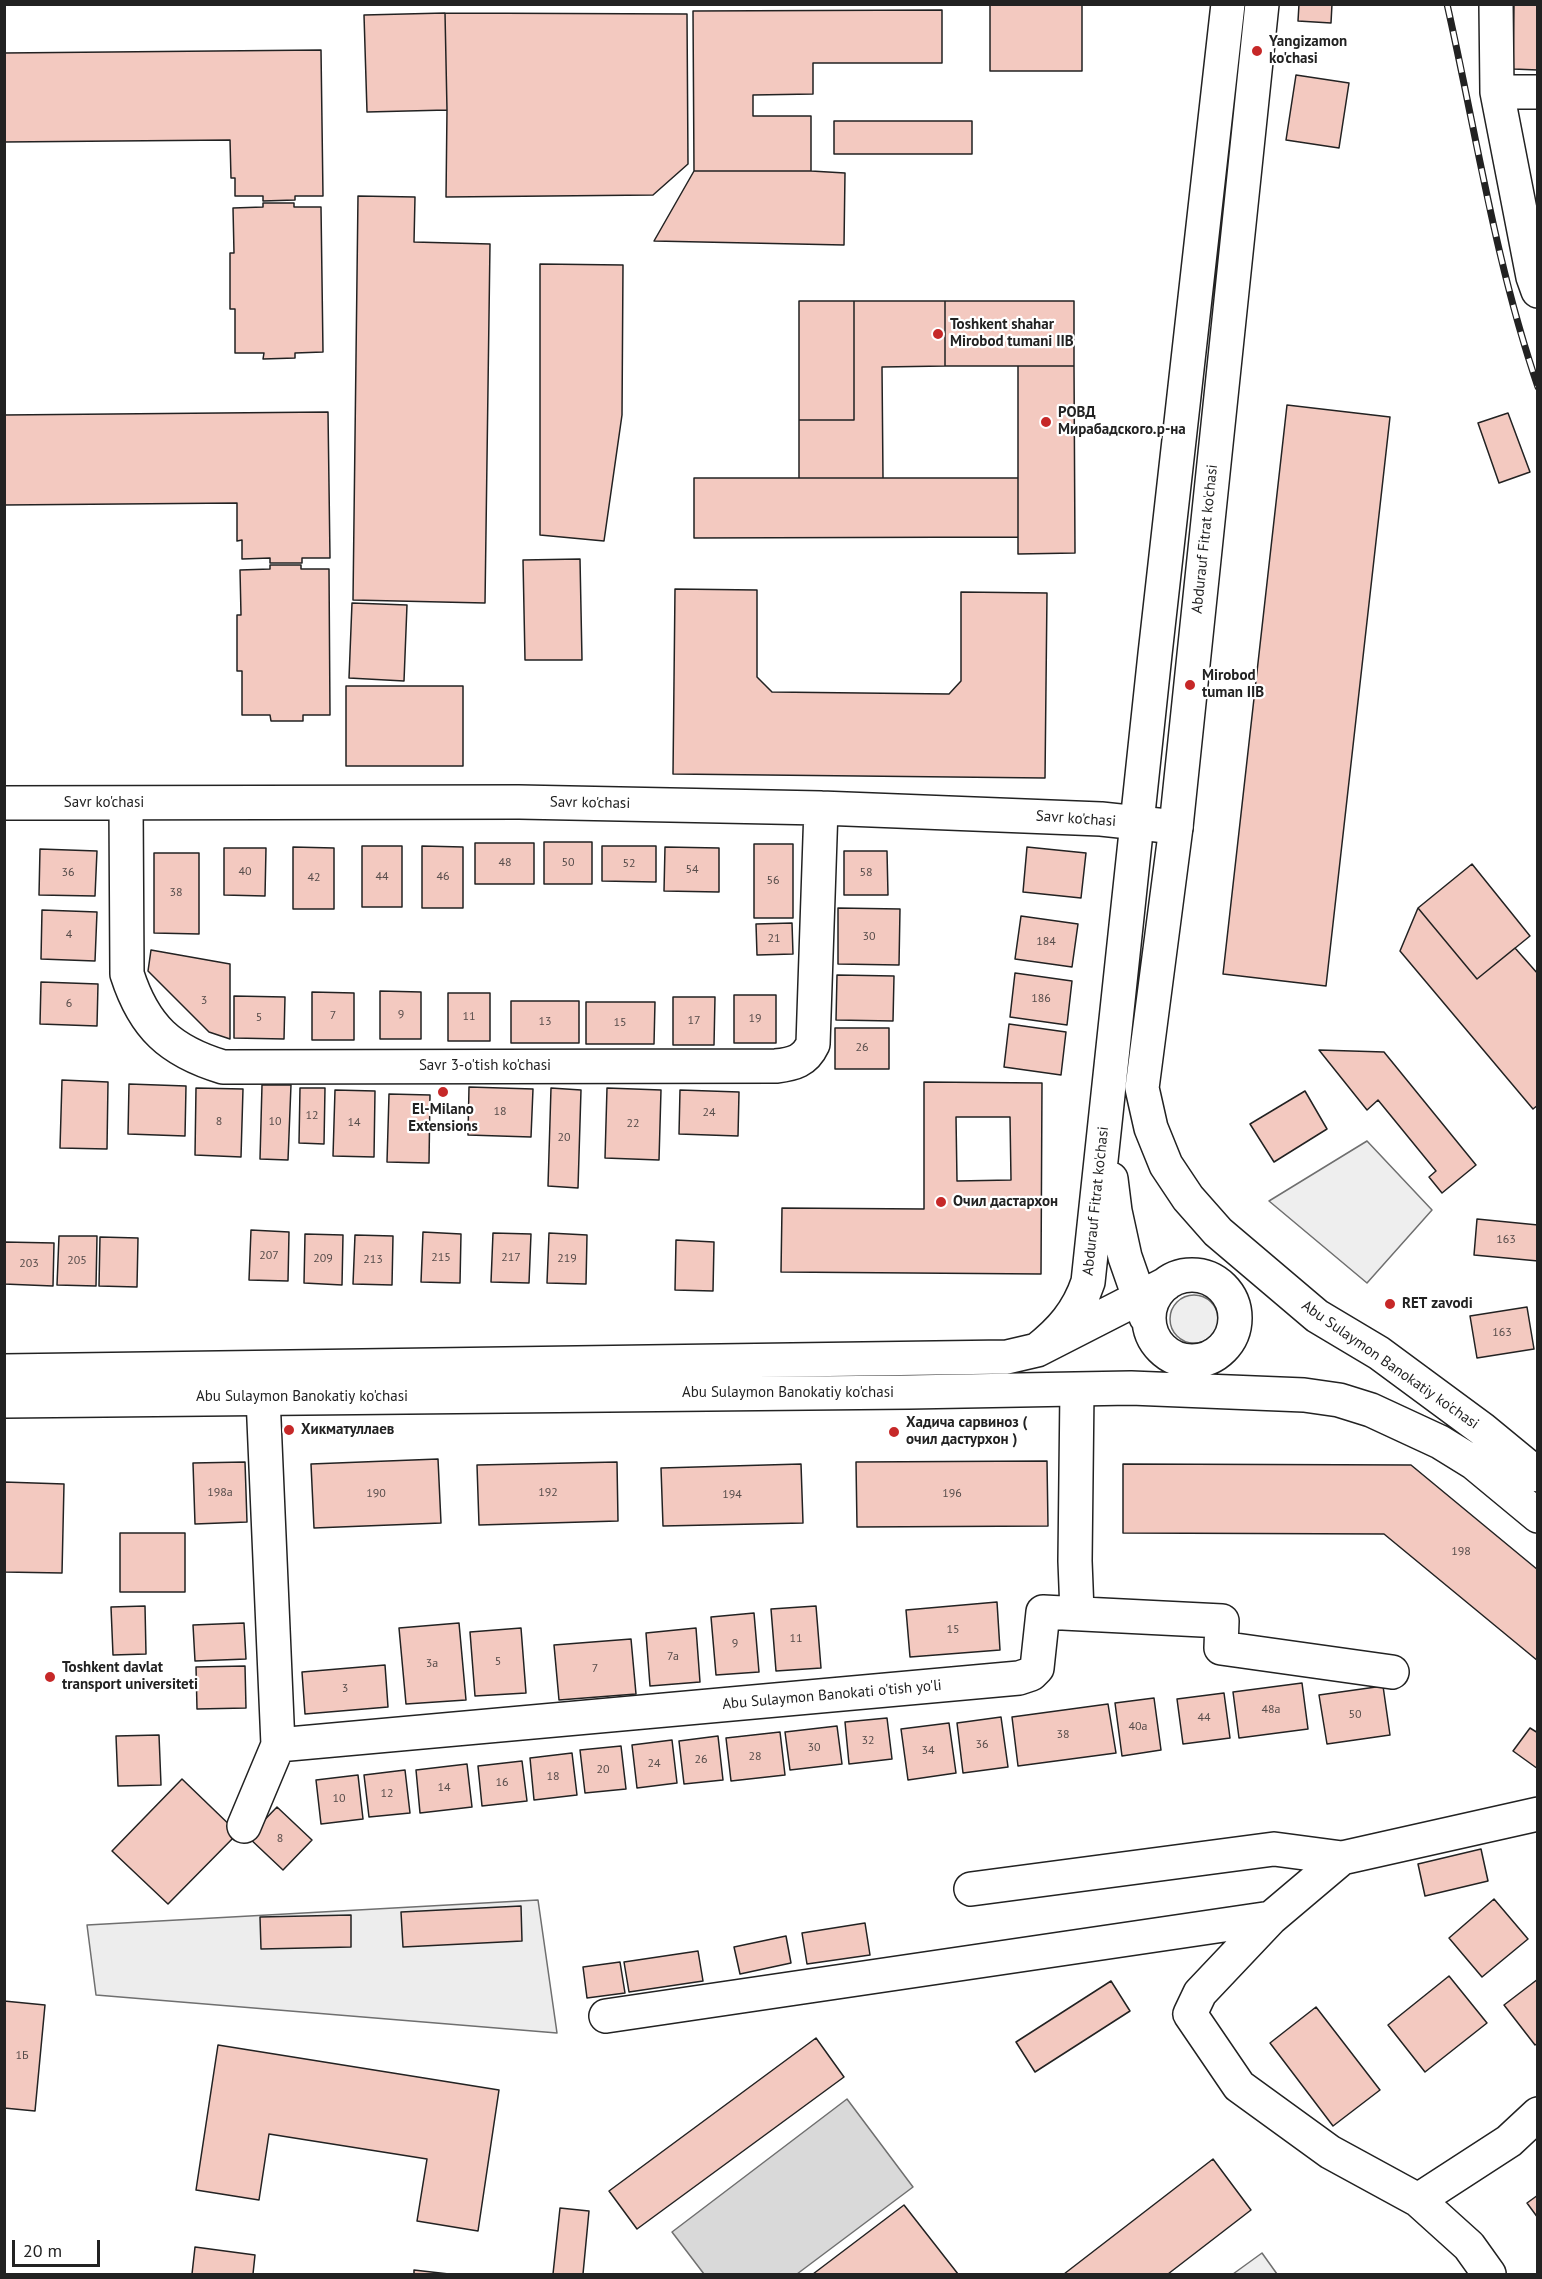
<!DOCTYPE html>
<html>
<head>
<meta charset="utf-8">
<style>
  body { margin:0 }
  #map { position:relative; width:1542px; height:2279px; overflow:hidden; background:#fff; font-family:"PT Sans",sans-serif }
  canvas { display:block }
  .frame { position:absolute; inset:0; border:6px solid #222; pointer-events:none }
  .scale { position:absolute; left:12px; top:2240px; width:88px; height:27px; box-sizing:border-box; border:3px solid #222; border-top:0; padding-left:8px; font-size:18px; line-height:21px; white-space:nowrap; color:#222; -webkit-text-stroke:4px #fff; paint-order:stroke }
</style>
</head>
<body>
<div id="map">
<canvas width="1542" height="2279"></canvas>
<div class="frame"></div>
<div class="scale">20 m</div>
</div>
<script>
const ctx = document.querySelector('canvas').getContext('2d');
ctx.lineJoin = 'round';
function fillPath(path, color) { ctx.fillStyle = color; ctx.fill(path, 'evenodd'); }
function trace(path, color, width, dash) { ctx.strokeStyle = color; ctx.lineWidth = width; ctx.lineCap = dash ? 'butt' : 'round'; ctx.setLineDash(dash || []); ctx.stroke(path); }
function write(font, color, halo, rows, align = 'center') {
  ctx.font = font + ' "PT Sans",sans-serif'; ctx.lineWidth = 4.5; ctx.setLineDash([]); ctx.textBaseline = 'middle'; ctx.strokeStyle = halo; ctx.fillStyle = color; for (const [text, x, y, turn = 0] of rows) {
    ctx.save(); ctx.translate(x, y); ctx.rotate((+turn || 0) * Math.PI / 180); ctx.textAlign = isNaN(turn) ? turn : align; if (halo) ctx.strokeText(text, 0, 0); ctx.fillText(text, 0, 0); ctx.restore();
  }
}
const green = new Path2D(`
  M1367,1141L1432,1210L1367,1283L1269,1201Z
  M1170 1319a24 24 0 1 1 48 0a24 24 0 1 1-48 0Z
  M1262,2253L1277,2274H1233Z`);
const parking = new Path2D(`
  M538,1900L557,2033L96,1995L87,1925Z`);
const water = new Path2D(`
  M847,2099L913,2187L797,2274H704L672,2232Z`);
const building = new Path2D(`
  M990,4H1082V71H990Z
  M1299,4H1332L1331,23L1298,21Z
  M1514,4H1538V70L1513,69Z
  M942,10V63H813V94L753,95V116H811V171H694L693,11Z
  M445,13L447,110L367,112L364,15Z
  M445,13L687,14L688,164L653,195L446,197L447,110Z
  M321,50L323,196H295V200L263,201V196H235V178H231L230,140L4,142V53Z
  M1296,75L1349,83L1339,148L1286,140Z
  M834,121H972V154H834Z
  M694,171H811L845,173L844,245L654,241Z
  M358,196L415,197L414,242L490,244L485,603L353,600Z
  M263,203H294V207H321L323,352L295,353V358L263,359L264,353H235V309H230V253H234L233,208L263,207Z
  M540,264L623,265L622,415L604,541L540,535Z
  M799,301H854V420H799Z
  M854,301H945V366L882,367L883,478H799V420H854Z
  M945,301H1074V366H945Z
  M1018,366H1074L1075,553L1018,554Z
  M1287,405L1390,417L1326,986L1223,974Z
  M328,412L330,558H302V563H270V558L242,559V540L237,541V503L4,505V415Z
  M1508,413L1530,472L1499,483L1478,423Z
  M694,478H1018V537L694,538Z
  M580,559L582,660H525L523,560Z
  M270,565H301V569H329L330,715H303V721H271L270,715H242V671H237V615H241L240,570L270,569Z
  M675,589L757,590V677L772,692L949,694L961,681V592L1047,593L1045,778L673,774Z
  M352,603L407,605L404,681L349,678Z
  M346,686H463V766H346Z
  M544,842H592V884H544Z
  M475,843H534V884H475Z
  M754,844H793V918H754Z
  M362,846H402V907H362Z
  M422,846L463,847V908H422Z
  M602,846H656V882L602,881Z
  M293,847L334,848V909H293Z
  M665,847L719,848V892L664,891Z
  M1027,847L1086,853L1081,898L1023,892Z
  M224,848H266L265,896L224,895Z
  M40,849L97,851L95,896L39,895Z
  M844,851H887L888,895H844Z
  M154,853H199V934L154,933Z
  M1472,864L1530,936L1477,979L1418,908Z
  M838,908L900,909L899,965L838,964Z
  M1418,908L1477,979L1515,948L1538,974V1105L1533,1109L1400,951Z
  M42,910L97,912L95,961L41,959Z
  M1021,916L1078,924L1072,967L1015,959Z
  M792,923L793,954L757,955L756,924Z
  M151,950L230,964V1039L209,1032L148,971Z
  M1015,973L1072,981L1067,1025L1010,1017Z
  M837,975L894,976L893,1021L836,1020Z
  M41,982L98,984L97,1026L40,1024Z
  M380,991L421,992V1039H380Z
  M312,992L354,993V1040H312Z
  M448,993H490V1041H448Z
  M734,995H776V1043H734Z
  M234,996L285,997L284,1039L234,1038Z
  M673,997H715L714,1045H673Z
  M511,1001H579V1043H511Z
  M586,1002H655L654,1044H586Z
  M1009,1024L1066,1032L1061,1075L1004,1067Z
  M835,1028H889V1069H835Z
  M1319,1050L1384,1052L1476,1165L1442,1193L1429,1177L1436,1171L1378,1100L1367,1110Z
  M62,1080L108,1082L107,1149L60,1148Z
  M924,1082L1042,1083L1041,1274L781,1272L782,1208L924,1209ZM956,1117H1010L1011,1180L957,1181Z
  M129,1084L186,1086L185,1136L128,1134Z
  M262,1085H291L288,1160L260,1159Z
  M469,1087L533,1089L531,1137L468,1135Z
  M196,1088L243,1089L241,1157L195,1155Z
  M300,1088H325L324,1144L299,1143Z
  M551,1088L581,1090L578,1188L548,1186Z
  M607,1088L661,1090L659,1160L605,1158Z
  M335,1090L375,1091L374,1157L333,1156Z
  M680,1090L739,1092L738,1136L679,1134Z
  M1305,1091L1327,1129L1274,1162L1250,1124Z
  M389,1094L430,1095L429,1163L387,1162Z
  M1477,1219L1538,1225V1261L1474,1255Z
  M251,1230L289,1232L288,1281L249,1280Z
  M423,1232L461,1234L460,1283L421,1282Z
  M493,1233L531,1234L529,1283L491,1282Z
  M549,1233L587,1235L586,1284L547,1283Z
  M305,1234L343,1235L342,1285L304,1283Z
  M355,1235L393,1236L392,1285L353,1284Z
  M59,1236H97L96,1286L57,1285Z
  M100,1237L138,1238L137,1287L99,1286Z
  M676,1240L714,1242L713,1291L675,1290Z
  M4,1242L54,1243L53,1286L4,1284Z
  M1527,1307L1534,1349L1477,1358L1470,1316Z
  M438,1459L441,1523L314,1528L311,1464Z
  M1047,1461L1048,1526L857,1527L856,1462Z
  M245,1462L247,1522L195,1524L193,1463Z
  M617,1462L618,1521L479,1525L477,1465Z
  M801,1464L803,1523L663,1526L661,1468Z
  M1123,1464L1411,1465L1538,1570V1661L1384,1534L1123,1533Z
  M4,1482L64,1484L62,1573L4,1572Z
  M120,1533H185V1592H120Z
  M997,1602L1000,1650L910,1657L906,1610Z
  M145,1606L146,1654L113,1655L111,1607Z
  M816,1606L821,1668L776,1671L771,1609Z
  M754,1613L759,1672L716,1675L711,1617Z
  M244,1623L246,1659L195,1661L193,1625Z
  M459,1623L466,1700L406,1704L399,1628Z
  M521,1628L526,1693L475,1696L470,1632Z
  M696,1628L700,1682L650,1686L646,1633Z
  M631,1639L636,1694L559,1700L554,1645Z
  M385,1665L388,1707L305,1714L302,1672Z
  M245,1666L246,1708L197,1709L196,1667Z
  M1302,1683L1308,1729L1239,1738L1233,1692Z
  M1383,1686L1390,1735L1327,1744L1319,1695Z
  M1224,1693L1230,1738L1183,1744L1177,1699Z
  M1154,1698L1161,1750L1122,1756L1115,1703Z
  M1108,1704L1116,1753L1018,1766L1012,1717Z
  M1001,1717L1008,1767L963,1773L957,1723Z
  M887,1718L892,1759L849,1764L845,1722Z
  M949,1723L956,1773L908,1780L901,1729Z
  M837,1726L842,1764L790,1770L785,1732Z
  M1530,1728L1538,1733V1769L1513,1751Z
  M780,1732L785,1775L731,1781L726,1738Z
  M159,1735L161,1785L118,1786L116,1736Z
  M718,1736L723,1780L684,1784L679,1741Z
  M672,1740L677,1783L637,1788L632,1745Z
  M621,1746L626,1789L585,1793L580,1750Z
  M572,1753L577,1795L534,1800L530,1758Z
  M522,1761L527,1801L482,1806L478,1766Z
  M467,1764L472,1807L420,1813L416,1770Z
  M405,1770L410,1813L369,1817L364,1775Z
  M358,1775L363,1819L321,1824L316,1780Z
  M182,1779L238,1833L168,1904L112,1851Z
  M277,1807L312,1840L283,1870L248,1837Z
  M1481,1849L1488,1881L1425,1896L1418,1864Z
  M1494,1899L1528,1939L1482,1977L1449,1938Z
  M521,1906L522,1941L403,1947L401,1912Z
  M351,1915V1947L261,1949L260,1917Z
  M865,1923L870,1955L807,1964L802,1933Z
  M786,1936L791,1963L740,1974L734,1947Z
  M698,1951L703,1981L629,1992L624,1962Z
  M620,1962L625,1993L587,1998L583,1967Z
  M1449,1976L1487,2023L1425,2072L1388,2025Z
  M1538,1979V2043L1535,2045L1504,2005Z
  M1111,1981L1130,2011L1035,2072L1016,2042Z
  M4,2001L45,2005L35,2111L4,2108Z
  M1316,2007L1380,2090L1333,2126L1270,2043Z
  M816,2038L844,2077L637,2229L609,2191Z
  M218,2045L499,2090L478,2231L417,2221L427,2159L269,2134L259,2200L196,2190Z
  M1213,2159L1251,2210L1168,2274H1064Z
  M1538,2195V2218L1527,2203Z
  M904,2205L958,2274H813Z
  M560,2208L589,2211L583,2274H553Z
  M195,2247L255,2255L253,2274H192Z
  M414,2270L449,2274H414Z`);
const minor = new Path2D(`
  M1496,4L1497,92L1533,277L1538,291
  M1497,92H1538
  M4,803L519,802L821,808L1101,819L1176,827
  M126,803L127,974C144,1027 170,1051 223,1067L776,1066C794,1064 805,1061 813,1044L821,808
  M1077,1390L1075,1561L1077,1612
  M263,1397L278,1745
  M244,1826L278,1745L1019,1678L1031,1674L1037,1668L1043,1612L1222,1621L1221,1648L1392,1672
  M971,1889L1274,1849L1342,1858
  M1271,1918L1200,1993L1190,2014L1239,2086L1330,2152L1418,2200L1469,2246L1489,2274
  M606,2016L1271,1918L1342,1858L1538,1814
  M1418,2200L1509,2141L1538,2114`);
const major = new Path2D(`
  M1262,4L1176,827L1142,1088L1151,1128L1166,1165L1188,1198L1218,1232L1317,1316L1379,1353L1482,1429L1538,1475
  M1111,1179L1115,1211L1125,1257L1146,1317
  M1149 1318a43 43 0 1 1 86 0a43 43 0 1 1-86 0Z
  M1037,1350C1061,1331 1078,1312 1088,1282L1155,654L1228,4
  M4,1371L1007,1357L1037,1350L1166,1284
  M4,1401L909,1392L1131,1388L1304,1395L1339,1400L1371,1410L1440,1442L1474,1463L1538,1516`);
const rail = new Path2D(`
  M1447,4C1476,132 1495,262 1538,387`);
const markers = [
  [1257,51,6,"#c62828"],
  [938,334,6,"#c62828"],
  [1046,422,6,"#c62828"],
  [1190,685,6,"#c62828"],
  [443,1092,6,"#c62828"],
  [941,1202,6,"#c62828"],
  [1390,1304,6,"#c62828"],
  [289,1430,6,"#c62828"],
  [894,1432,6,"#c62828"],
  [50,1677,6,"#c62828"]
];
const numberNames = [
  ["48",505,863],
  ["50",568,863],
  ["52",629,864],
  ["54",692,870],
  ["40",245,872],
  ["36",68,873],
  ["58",866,873],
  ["44",382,877],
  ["46",443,877],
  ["42",314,878],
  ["56",773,881],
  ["38",176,893],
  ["4",69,935],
  ["30",869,937],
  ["21",774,939],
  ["184",1046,942],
  ["186",1041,999],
  ["3",204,1001],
  ["6",69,1004],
  ["9",401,1015],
  ["7",333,1016],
  ["11",469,1017],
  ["5",259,1018],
  ["19",755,1019],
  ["17",694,1021],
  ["13",545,1022],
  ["15",620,1023],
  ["26",862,1048],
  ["18",500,1112],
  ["24",709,1113],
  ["12",312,1116],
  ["8",219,1122],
  ["10",275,1122],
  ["14",354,1123],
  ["22",633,1124],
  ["20",564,1138],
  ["163",1506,1240],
  ["207",269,1256],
  ["215",441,1258],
  ["217",511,1258],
  ["209",323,1259],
  ["219",567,1259],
  ["213",373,1260],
  ["205",77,1261],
  ["203",29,1264],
  ["163",1502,1333],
  ["198a",220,1493],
  ["192",548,1493],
  ["190",376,1494],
  ["196",952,1494],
  ["194",732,1495],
  ["198",1461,1552],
  ["15",953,1630],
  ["11",796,1639],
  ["9",735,1644],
  ["7a",673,1657],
  ["5",498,1662],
  ["3a",432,1664],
  ["7",595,1669],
  ["3",345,1689],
  ["48a",1271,1710],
  ["50",1355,1715],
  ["44",1204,1718],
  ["40a",1138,1727],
  ["38",1063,1735],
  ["32",868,1741],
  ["36",982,1745],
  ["30",814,1748],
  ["34",928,1751],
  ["28",755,1757],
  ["26",701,1760],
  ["24",654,1764],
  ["20",603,1770],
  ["18",553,1777],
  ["16",502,1783],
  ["14",444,1788],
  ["12",387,1794],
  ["10",339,1799],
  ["8",280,1839],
  ["1Б",22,2056]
];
const poiNames = [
  ["Yangizamon",1269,42],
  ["ko'chasi",1269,59],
  ["Toshkent shahar",950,325],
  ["Mirobod tumani IIB",950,342],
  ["РОВД",1058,413],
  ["Мирабадского.р-на",1058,430],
  ["Mirobod",1202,676],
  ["tuman IIB",1202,693],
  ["El-Milano",443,1110,"center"],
  ["Extensions",443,1127,"center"],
  ["Очил дастархон",953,1202],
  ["RET zavodi",1402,1304],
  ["Хадича сарвиноз (",906,1423],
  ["очил дастурхон )",906,1440],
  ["Хикматуллаев",301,1430],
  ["Toshkent davlat",62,1668],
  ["transport universiteti",62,1685]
];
const streetNames = [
  ["Abdurauf Fitrat ko'chasi",1205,539,-84],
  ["Savr ko'chasi",104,803],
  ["Savr ko'chasi",590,803,1],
  ["Savr ko'chasi",1076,819,4],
  ["Savr 3-o'tish ko'chasi",485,1066],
  ["Abdurauf Fitrat ko'chasi",1096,1201,-84],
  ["Abu Sulaymon Banokatiy ko'chasi",1390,1365,35],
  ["Abu Sulaymon Banokatiy ko'chasi",788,1393],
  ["Abu Sulaymon Banokatiy ko'chasi",302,1397],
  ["Abu Sulaymon Banokati o'tish yo'li",832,1695,-5]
];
fillPath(green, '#eee');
trace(green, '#6f6f6f', 1.5);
fillPath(parking, '#ededed');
trace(parking, '#6f6f6f', 1.5);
fillPath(water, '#d9d9d9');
trace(water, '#6f6f6f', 1.5);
fillPath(building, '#f3c9c0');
trace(building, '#222', 1.5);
trace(minor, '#222', 36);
trace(major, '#222', 36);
trace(minor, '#fff', 33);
trace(major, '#fff', 33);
trace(rail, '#222', 7);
trace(rail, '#fff', 4.5, [14]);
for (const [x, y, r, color] of markers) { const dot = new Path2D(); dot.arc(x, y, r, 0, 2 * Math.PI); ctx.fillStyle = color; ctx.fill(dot); trace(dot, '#fff', 2); }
write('12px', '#564c4a', null, numberNames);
write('bold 15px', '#222', '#fff', poiNames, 'left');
write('15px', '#222', '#fff', streetNames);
</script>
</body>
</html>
